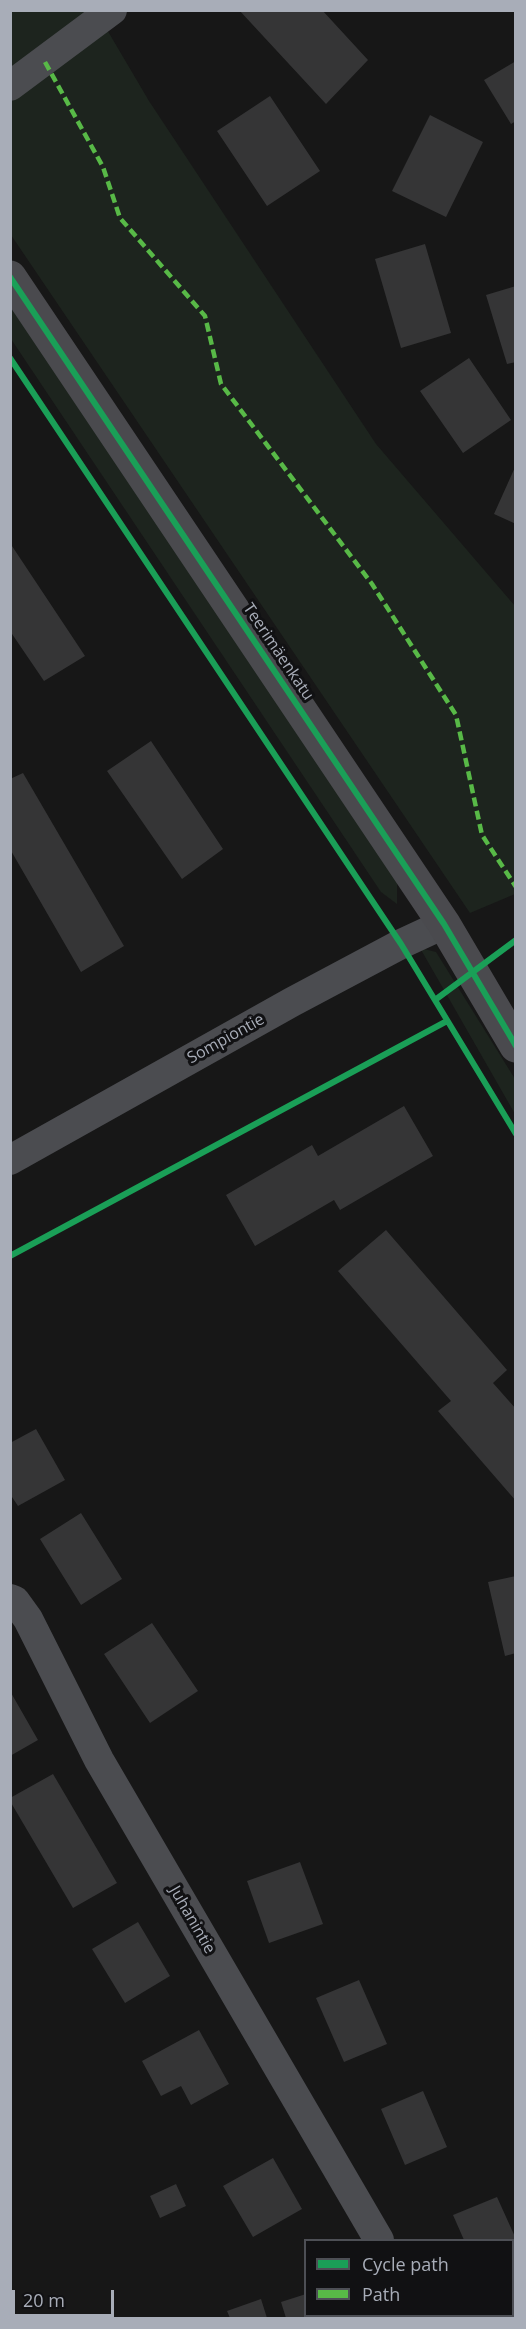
<!DOCTYPE html>
<html>
<head>
<meta charset="utf-8">
<style>
  body { margin:0 }
  #map { position:relative; width:526px; height:2329px; overflow:hidden; background:#171717; font-family:"Open Sans",sans-serif }
  canvas { display:block }
  .frame { position:absolute; inset:0; border:12px solid #a8adb8; pointer-events:none }
  .legend { position:absolute; left:304px; top:2239px; width:210px; height:78px; box-sizing:border-box; background:#111113; border:2px solid #4d4f55; margin:0; padding:8px 10px; list-style:none; font-size:18px; color:#a8adb8 }
  .legend li { display:flex; align-items:center; gap:12px; height:30px }
  .legend b { width:30px; border:2px solid #4d4f55 }
  .scale { position:absolute; left:12px; top:2290px; width:102px; height:27px; box-sizing:border-box; border:3px solid #a8adb8; border-top:0; padding-left:8px; font-size:18px; line-height:21px; white-space:nowrap; color:#a8adb8; -webkit-text-stroke:4px #111113; paint-order:stroke }
</style>
</head>
<body>
<div id="map">
<canvas width="526" height="2329"></canvas>
<div class="frame"></div>
<ul class="legend">
<li><b style="height:8px;background:#1a9f57"></b>Cycle path</li>
<li><b style="height:8px;background:#58b947"></b>Path</li>
</ul>
<div class="scale">20 m</div>
</div>
<script>
const ctx = document.querySelector('canvas').getContext('2d');
ctx.lineJoin = 'round';
function fillPath(path, color) { ctx.fillStyle = color; ctx.fill(path, 'evenodd'); }
function trace(path, color, width, dash) { ctx.strokeStyle = color; ctx.lineWidth = width; ctx.lineCap = dash ? 'butt' : 'round'; ctx.setLineDash(dash || []); ctx.stroke(path); }
function write(font, color, halo, rows, align = 'center') {
  ctx.font = font + ' "Open Sans",sans-serif'; ctx.lineWidth = 6; ctx.setLineDash([]); ctx.textBaseline = 'middle'; ctx.strokeStyle = halo; ctx.fillStyle = color; for (const [text, x, y, turn = 0] of rows) {
    ctx.save(); ctx.translate(x, y); ctx.rotate((+turn || 0) * Math.PI / 180); ctx.textAlign = isNaN(turn) ? turn : align; if (halo) ctx.strokeText(text, 0, 0); ctx.fillText(text, 0, 0); ctx.restore();
  }
}
const green = new Path2D(`
  M10,11H96L149,101L376,444L515,606V894L470,913L11,235Z
  M10,303L397,879V904L381,892L11,339Z
  M420,948L436,952L515,1079V1114Z`);
const building = new Path2D(`
  M239,10H322L368,60L326,104Z
  M516,61V121L511,124L484,80Z
  M270,96L320,171L267,206L217,131Z
  M430,115L483,142L446,217L392,191Z
  M425,244L451,333L401,348L375,259Z
  M516,286V362L507,364L486,295Z
  M469,358L511,420L463,453L420,391Z
  M516,465V524L494,514Z
  M10,543L85,656L44,681L10,631Z
  M151,741L223,849L182,879L107,771Z
  M23,773L124,946L81,972L10,849V779Z
  M404,1106L433,1156L340,1210L334,1200L255,1246L226,1195L312,1145L318,1156Z
  M386,1230L507,1370L493,1383L516,1409V1501L438,1411L451,1401L338,1271Z
  M36,1429L65,1480L18,1506L10,1494V1443Z
  M81,1513L122,1579L81,1605L40,1539Z
  M516,1576V1653L505,1656L488,1582Z
  M152,1623L198,1691L150,1723L104,1654Z
  M10,1691L38,1740L10,1756Z
  M53,1774L117,1883L73,1908L10,1801V1798Z
  M300,1862L323,1924L269,1943L247,1881Z
  M138,1922L170,1976L125,2003L92,1949Z
  M359,1980L387,2044L344,2062L316,1998Z
  M199,2030L229,2084L191,2105L181,2086L161,2096L142,2061Z
  M423,2091L447,2147L405,2165L381,2109Z
  M273,2158L302,2209L253,2237L223,2186Z
  M176,2184L186,2206L160,2218L150,2196Z
  M497,2197L516,2239V2274L512,2275V2240H464L453,2215Z
  M306,2294V2316H339L340,2318H286L281,2302Z
  M261,2299L267,2318H230L227,2311Z`);
const street = new Path2D(`
  M10,86L112,10
  M10,1160L292,1002L401,944L444,924
  M10,1599L15,1601L28,1619L99,1760L379,2240
  M423,2316L424,2318`);
const secondary = new Path2D(`
  M10,277L444,924L516,1046`);
const quiet = new Path2D(`
  M45,62L103,167L120,218L205,316L221,384L372,584L456,715L482,835L516,887`);
const cycleway = new Path2D(`
  M10,277L444,924L516,1046
  M10,358L401,944L516,1134
  M435,1000L516,940
  M10,1256L447,1021`);
const streetNames = [
  ["Teerimäenkatu",278,652,56],
  ["Sompiontie",226,1039,-29],
  ["Juhanintie",192,1920,60]
];
fillPath(green, '#1d241e');
fillPath(building, '#353536');
trace(street, '#4b4c50', 30);
trace(secondary, '#4a4a4e', 33);
trace(quiet, '#58b947', 4.5, [9, 4.5]);
trace(cycleway, '#1a9f57', 6);
write('16px', '#a8adb8', '#111113', streetNames);
</script>
</body>
</html>
